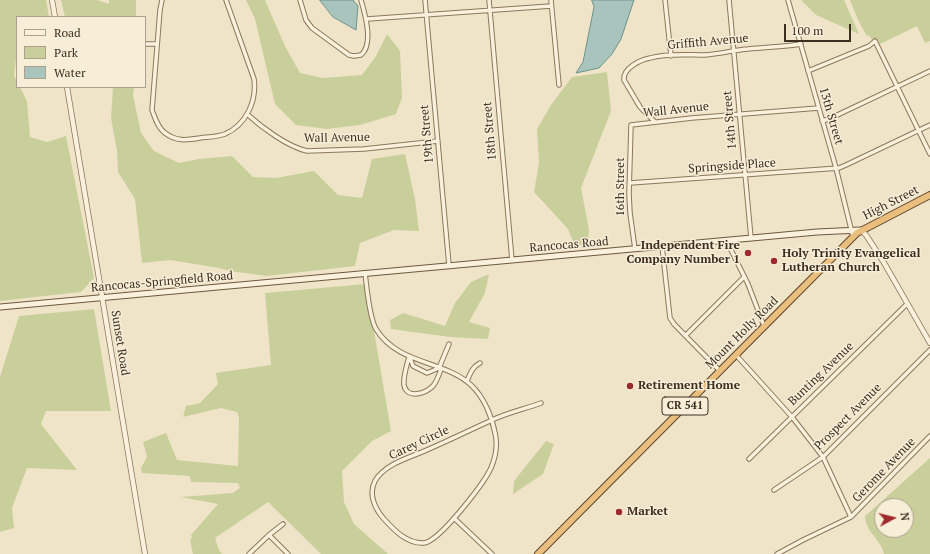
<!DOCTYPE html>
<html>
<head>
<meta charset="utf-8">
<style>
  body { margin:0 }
  #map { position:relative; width:930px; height:554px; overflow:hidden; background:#f0e4c8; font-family:"PT Serif",serif }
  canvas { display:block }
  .legend { position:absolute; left:16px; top:16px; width:130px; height:72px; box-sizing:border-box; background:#f7eed8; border:1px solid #ada18e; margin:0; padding:5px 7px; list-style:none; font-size:12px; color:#3d2e20 }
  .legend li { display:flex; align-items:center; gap:8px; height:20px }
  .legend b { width:20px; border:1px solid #ada18e }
  .north { position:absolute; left:874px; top:498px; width:40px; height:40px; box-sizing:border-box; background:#f7eed8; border:1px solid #ada18e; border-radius:50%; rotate:83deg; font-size:11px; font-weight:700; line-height:16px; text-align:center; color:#3d2e20 }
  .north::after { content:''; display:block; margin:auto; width:14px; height:18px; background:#9e2a2b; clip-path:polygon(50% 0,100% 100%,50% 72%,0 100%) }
  .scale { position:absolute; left:784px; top:24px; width:67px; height:18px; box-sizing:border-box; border:2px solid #3d2e20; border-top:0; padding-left:5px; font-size:12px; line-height:14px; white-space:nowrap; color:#3d2e20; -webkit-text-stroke:3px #f7eed8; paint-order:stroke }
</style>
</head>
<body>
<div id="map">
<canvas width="930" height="554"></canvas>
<ul class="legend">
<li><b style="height:5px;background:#faf1dc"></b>Road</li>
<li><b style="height:11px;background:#c9cf9b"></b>Park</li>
<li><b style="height:11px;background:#a9c4bc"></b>Water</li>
</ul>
<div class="north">N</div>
<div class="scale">100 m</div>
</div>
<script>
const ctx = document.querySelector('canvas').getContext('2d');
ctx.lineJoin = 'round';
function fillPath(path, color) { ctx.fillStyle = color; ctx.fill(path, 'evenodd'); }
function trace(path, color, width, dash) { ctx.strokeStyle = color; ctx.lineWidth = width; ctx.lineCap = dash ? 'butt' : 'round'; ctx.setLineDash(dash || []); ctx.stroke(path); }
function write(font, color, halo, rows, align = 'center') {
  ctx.font = font + ' "PT Serif",serif'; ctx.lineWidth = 3; ctx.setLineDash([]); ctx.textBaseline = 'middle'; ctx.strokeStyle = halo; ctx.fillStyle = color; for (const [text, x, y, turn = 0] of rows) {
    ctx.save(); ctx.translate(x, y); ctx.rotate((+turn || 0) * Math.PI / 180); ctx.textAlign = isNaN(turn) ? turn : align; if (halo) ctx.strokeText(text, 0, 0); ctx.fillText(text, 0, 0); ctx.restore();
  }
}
const green = new Path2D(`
  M0,0H46L49,17H17V52L14,75L17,82V87H20L27,101L30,137L47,142L66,136L94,278L81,292L0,301Z
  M61,0H97L109,4V0H136V17H65Z
  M246,0H265L285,46L300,73L323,78L362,75L376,56L387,34L400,51L402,98L396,114L360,125L327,129L296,125L275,104L255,19Z
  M801,0H844L859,34L816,15Z
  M850,0H930V41L925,43L917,26L876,46L869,35L867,36L858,20Z
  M607,72L611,111L581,188L589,230L588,246L574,244L568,229L534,192L539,163L537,129L551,105L572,77Z
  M113,87H134L133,95L141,133L154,151L179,163L199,159L232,156L253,177L276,178L314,171L338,195L362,198L372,159L405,154L415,199L419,231L394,230L360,243L355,266L267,276L230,271L219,268L170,260L142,263L135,199L118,172L117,151L111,118Z
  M489,274L485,293L469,322L490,328L488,339L450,337L391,329L390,320L403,313L445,326L455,303L471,282Z
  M366,284L391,431L372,441L342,471L344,502L354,524L388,554H321L268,502L215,538L219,550L222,554H193L190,540L192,538L191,535L218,504L181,497L233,493L240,488L238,483L191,482L190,476L142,473L141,468L147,457L143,442L166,433L177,460L238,466L239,418L237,412L221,408L183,417L186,406L200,403L218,384L216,373L271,365L265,293Z
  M94,309L111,411H46L41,424L77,470L27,468L12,508L14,528L0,532V377L19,316Z
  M546,441L554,444L543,474L513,494L514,481Z
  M930,458V554H884C881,539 865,532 865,516ZM882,506H906V530H882Z`);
const water = new Path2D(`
  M320,0H353L358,6L356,30L333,17Z
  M592,0H634L621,39L612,54L599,68L576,73L583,62L594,7Z`);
const minor = new Path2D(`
  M162,0L160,10L152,110C155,118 158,128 165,133C177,142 187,140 200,138C208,137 217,137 225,134C246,125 257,101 254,79L226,0
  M300,0L306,20L312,28L349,55L354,56L361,55C374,44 365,14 361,0
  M425,0L449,265
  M489,0L512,260
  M551,0L559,85
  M665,0L671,56
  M729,0L751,238
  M788,0L836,168L853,237
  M367,19L551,6
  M145,44H157
  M808,71L869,46L875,41L930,154
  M247,114C261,127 288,147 307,151L364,149L438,141
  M822,121L829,119L930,71
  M655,122L640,107L624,80C623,68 640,60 650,58C666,53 688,55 705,55C720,54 734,50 748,49C766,47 783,47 801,44
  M630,183L839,168L846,165L930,125
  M726,240L748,284L764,326
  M662,246L670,318L674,324L720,371
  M635,249L630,213L629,194L631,125L692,118L819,108
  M365,273C367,288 369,317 376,329C398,365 444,360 471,385C484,397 492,417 495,433C498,445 496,456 491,468C484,483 440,541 424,543C407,544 394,530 384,519C375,509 368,494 375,481C385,463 412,457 429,449C450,440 470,430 490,421C506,413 525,409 541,403
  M686,335L744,277
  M736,355L792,417L823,457L851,517
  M409,357C407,365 403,376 404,385C407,400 426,393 433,386C437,381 439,375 441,369
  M410,358L413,366L427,373L439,368L449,344
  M467,381C470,374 472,367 480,363
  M749,459L907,304
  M774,490L823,457L930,350
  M454,518L492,554
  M269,535L288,554
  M249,554L269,535L283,524
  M777,554L803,540L851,517L930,436`);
const tertiary = new Path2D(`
  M52,0L55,17
  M67,87L145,554
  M861,230L866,235L883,261L930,343`);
const secondary = new Path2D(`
  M0,307L817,232L860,230`);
const trunk = new Path2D(`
  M538,554L857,233L930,195`);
const markers = [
  [748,253,4,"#9e2a2b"],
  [774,261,4,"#9e2a2b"],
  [630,386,4,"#9e2a2b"],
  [619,512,4,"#9e2a2b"]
];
const shields = [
  [685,406,46]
];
const shieldNames = [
  ["CR 541",685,406]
];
const streetNames = [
  ["Griffith Avenue",708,42,-5],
  ["Wall Avenue",676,110,-6],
  ["13th Street",831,116,74],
  ["14th Street",730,120,-95],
  ["18th Street",490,131,-95],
  ["19th Street",427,134,-95],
  ["Wall Avenue",337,138,-1],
  ["Springside Place",732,166,-4],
  ["16th Street",621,187,-90],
  ["High Street",891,203,-27],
  ["Rancocas Road",569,245,-5],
  ["Rancocas-Springfield Road",162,282,-5],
  ["Mount Holly Road",742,333,-45],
  ["Sunset Road",120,343,81],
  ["Bunting Avenue",821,374,-44],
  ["Prospect Avenue",848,417,-45],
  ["Carey Circle",419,443,-25],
  ["Gerome Avenue",884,470,-46]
];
const poiNames = [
  ["Independent Fire",740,246,"right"],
  ["Company Number 1",740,260,"right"],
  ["Holy Trinity Evangelical",782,254],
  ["Lutheran Church",782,268],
  ["Retirement Home",638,386],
  ["Market",627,512]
];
fillPath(green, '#c9cf9b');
fillPath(water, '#a9c4bc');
trace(water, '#6f938a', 1);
trace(minor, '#8d765c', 5.5);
trace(tertiary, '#8d765c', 6);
trace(secondary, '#6f573f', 7);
trace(trunk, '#5b4430', 8);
trace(minor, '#faf1dc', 3.5);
trace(tertiary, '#faf1dc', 4.5);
trace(secondary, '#faf1dc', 5);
trace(trunk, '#eabe7c', 6);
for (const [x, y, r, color] of markers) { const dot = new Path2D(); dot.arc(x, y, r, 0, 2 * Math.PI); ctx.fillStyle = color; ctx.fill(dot); trace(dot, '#f7eed8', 1.5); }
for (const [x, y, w] of shields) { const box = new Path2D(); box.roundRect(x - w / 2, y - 9, w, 18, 3); ctx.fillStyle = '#f7eed8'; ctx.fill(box); trace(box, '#3d2e20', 1); }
write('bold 11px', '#3d2e20', null, shieldNames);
write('12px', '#3d2e20', '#f7eed8', streetNames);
write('bold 12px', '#3d2e20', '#f7eed8', poiNames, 'left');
</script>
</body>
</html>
